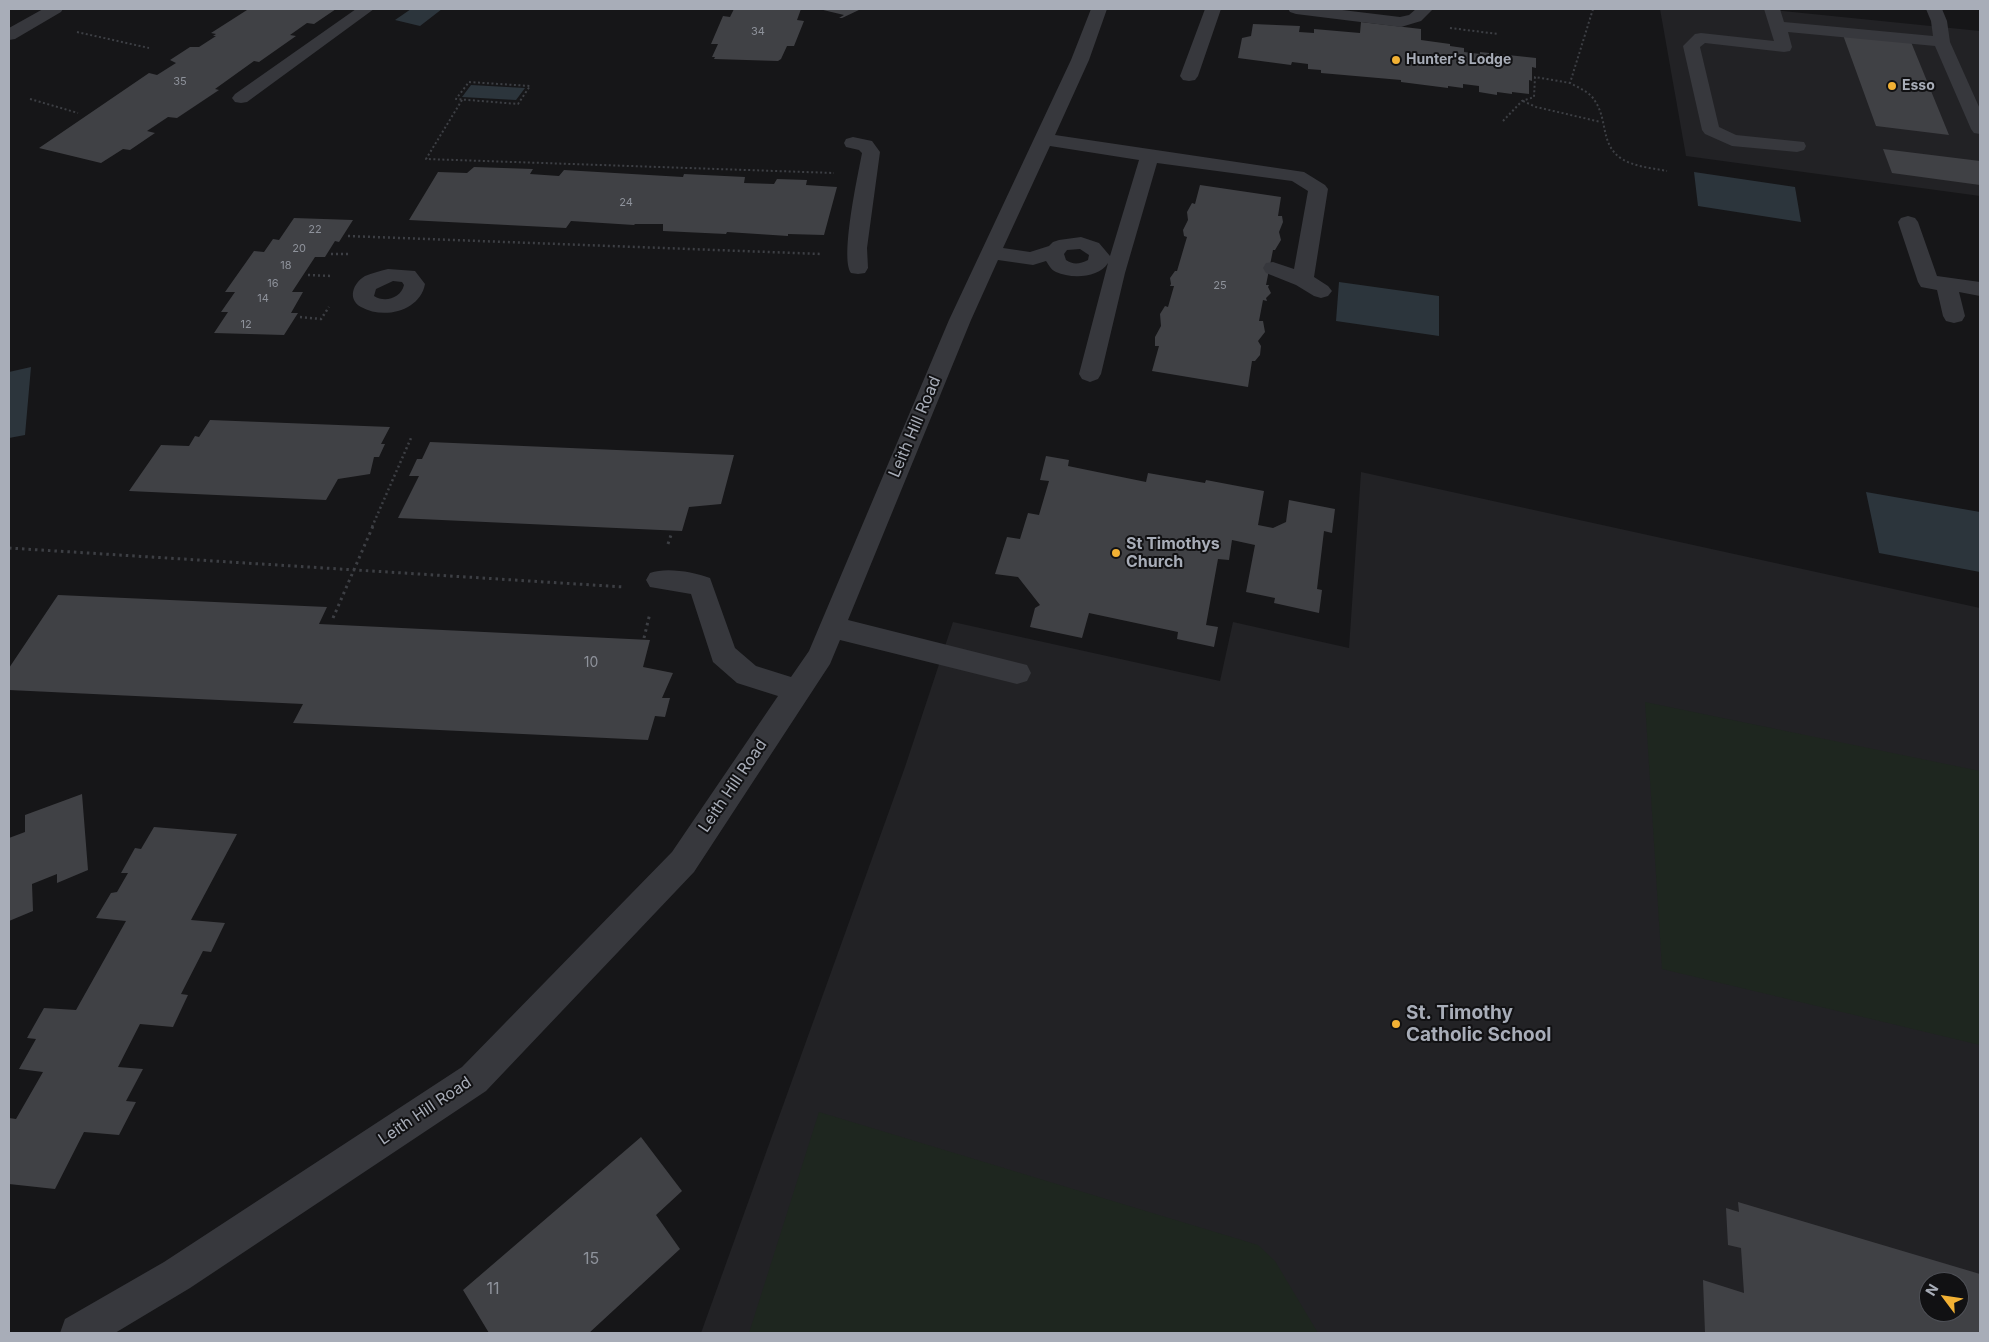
<!DOCTYPE html>
<html>
<head>
<meta charset="utf-8">
<style>
  body { margin:0 }
  #map { position:relative; width:1989px; height:1342px; overflow:hidden; background:#161618; font-family:Inter,sans-serif }
  canvas { display:block }
  .frame { position:absolute; inset:0; border:10px solid #a8adb8; pointer-events:none }
  .north { position:absolute; left:1919px; top:1272px; width:50px; height:50px; box-sizing:border-box; background:#111113; border:1px solid #4d4f55; border-radius:50%; rotate:301deg; font-size:14px; font-weight:700; line-height:20px; text-align:center; color:#a8adb8 }
  .north::after { content:''; display:block; margin:auto; width:18px; height:22px; background:#f2b134; clip-path:polygon(50% 0,100% 100%,50% 72%,0 100%) }
</style>
</head>
<body>
<div id="map">
<canvas width="1989" height="1342"></canvas>
<div class="frame"></div>
<div class="north">N</div>
</div>
<script>
const ctx = document.querySelector('canvas').getContext('2d');
ctx.lineJoin = 'round';
function fillPath(path, color) { ctx.fillStyle = color; ctx.fill(path, 'evenodd'); }
function trace(path, color, width, dash) { ctx.strokeStyle = color; ctx.lineWidth = width; ctx.lineCap = dash ? 'butt' : 'round'; ctx.setLineDash(dash || []); ctx.stroke(path); }
function write(font, color, halo, rows, align = 'center') {
  ctx.font = font + ' Inter,sans-serif'; ctx.lineWidth = 4; ctx.setLineDash([]); ctx.textBaseline = 'middle'; ctx.strokeStyle = halo; ctx.fillStyle = color; for (const [text, x, y, turn = 0] of rows) {
    ctx.save(); ctx.translate(x, y); ctx.rotate((+turn || 0) * Math.PI / 180); ctx.textAlign = isNaN(turn) ? turn : align; if (halo) ctx.strokeText(text, 0, 0); ctx.fillText(text, 0, 0); ctx.restore();
  }
}
const built = new Path2D(`
  M1660,9H1763L1980,31V196L1686,156Z
  M1361,472L1980,608V1333H701L905,767L953,622L1220,681L1233,622L1349,648ZM1929,1282H1959V1312H1929Z`);
const green = new Path2D(`
  M1645,702L1980,771V1045L1662,969Z
  M819,1112L1258,1245L1275,1261L1318,1333H749Z`);
const water = new Path2D(`
  M411,9H442L420,26L395,20Z
  M471,85L525,88L516,100L462,97Z
  M1694,172L1795,187L1801,222L1698,206Z
  M1339,282L1439,296V336L1336,321Z
  M31,367L25,435L9,438V372Z
  M1866,492L1980,512V572L1879,553Z`);
const building = new Path2D(`
  M252,9H336L314,24L307,23L290,35L296,36L259,62L254,61L215,89L219,90L177,118L168,117L147,131L155,133L130,150L123,149L101,163L39,148L149,73L157,75L176,63L170,60L190,47H199L216,36H213L216,34L211,33L247,10Z
  M734,9H801L797,20L804,21L794,46H787L781,59L778,61L714,59L715,57H712L718,44H711L723,16L730,17Z
  M819,9H861L842,18H839L844,15Z
  M1361,22L1421,29V40L1450,44V46L1464,48V52L1480,54V52L1536,58V68L1532,67V81L1529,80V94L1512,92V94L1497,92V95L1479,92V86L1463,84V88L1448,86V88L1401,82V80L1321,73V70L1308,69V64L1292,62L1291,65L1238,58L1242,38L1251,36L1253,24L1300,26L1299,32L1314,33V29L1360,33Z
  M1843,35L1911,42L1949,135L1876,126Z
  M1883,149L1980,161V185L1892,173Z
  M474,167L533,169L530,174L559,176L564,170L683,177L684,174L745,177L744,183L774,184L777,179L807,180L806,185L837,187L824,235L788,234V236L727,232L726,234L663,231V224H635L634,225L571,221L566,228L409,220L438,172L467,173Z
  M1200,185L1281,197L1278,216H1282L1283,222L1279,232L1281,240L1275,250H1273L1266,285H1269L1268,287L1271,293L1266,298L1267,301L1263,300L1259,321H1263L1265,332L1258,341L1261,346L1260,355L1255,361H1252L1248,387L1152,371L1159,346H1155V337L1161,326L1160,314L1165,306L1168,307L1174,286H1170L1171,284L1170,278L1175,271H1177L1187,237L1184,236L1183,230L1188,220L1187,212L1192,203L1195,204Z
  M294,218L353,220L339,242L335,241L325,257H315L292,292H303L291,313H298L284,335L214,333L228,312H221L235,292H225L254,251L264,252L273,239L279,240Z
  M210,420L390,427L381,444H385L379,457H374L370,474L338,479L326,500L129,491L161,445L189,446L195,436L199,437Z
  M430,442L734,455L721,504L689,507L682,531L398,518L419,476H409L417,459H422Z
  M1046,456L1069,460L1068,466L1146,482L1148,473L1205,483L1206,480L1264,491L1258,525L1273,528L1286,522L1289,500L1335,509L1332,533L1324,531L1317,589L1322,590L1319,613L1274,603L1275,598L1246,592L1255,545L1232,540L1229,560L1218,559L1206,625L1218,627L1214,647L1177,639L1178,632L1089,613L1082,638L1030,627L1035,608L1040,605L1018,577L995,574L1007,537L1020,539L1028,513L1039,515L1049,481L1040,480Z
  M58,595L327,607L319,624L650,640L643,667L673,673L662,698H670L665,717L655,716L648,740L293,723L303,704L9,690V668Z
  M82,794L88,870L57,883V874L32,884L33,911L9,921V838L25,832V815Z
  M154,827L237,834L191,920L225,923L211,952L203,951L181,994L188,995L173,1027L140,1024L118,1067L143,1069L126,1101L136,1102L119,1135L84,1132L55,1189L9,1184V1118L16,1119L43,1072L19,1069L36,1039L27,1038L44,1008L76,1010L126,921L96,918L111,893L117,892L128,873H121L135,848L141,849Z
  M641,1137L682,1191L656,1215L680,1249L589,1333H489L463,1290Z
  M1738,1202L1980,1274V1333H1705L1703,1280L1744,1293L1741,1248L1728,1245L1726,1208L1739,1212ZM1929,1282H1959V1312H1929Z`);
const pathFar2 = new Path2D(`
  M1593,9L1570,83C1579,88 1590,92 1595,101C1608,120 1600,145 1622,159C1635,167 1652,168 1667,171
  M1450,28L1498,34
  M77,32L149,48
  M469,82L530,86L518,104L456,99Z
  M30,99L78,113
  M462,100L426,159L834,173
  M1523,101L1536,107L1601,122
  M1503,121L1522,101L1534,97L1535,77L1570,83`);
const pathFar1 = new Path2D(`
  M348,236L821,254
  M331,254H349
  M308,275L332,276
  M300,317L321,319L329,307
  M372,527L411,438`);
const path = new Path2D(`
  M668,544L671,535
  M9,548L624,587
  M333,618L373,526
  M644,638L650,613`);
const minor = new Path2D(`
  M43,9H63L61,12L15,39L9,40V28Z
  M356,9H374L247,102L241,103L235,102L232,98L235,94Z
  M1091,9H1107L1089,60L1055,135L1304,172L1325,185L1328,189L1314,277L1328,286L1332,291L1328,296L1321,298L1314,296L1296,285L1266,273L1263,268L1266,263L1273,262L1294,269L1308,191L1292,181L1157,163L1125,273L1101,374L1098,379L1090,382L1082,379L1079,374L1108,263C1099,278 1071,279 1056,272C1051,270 1049,265 1046,261L1033,265L998,260L971,320L848,620L1027,665L1031,673L1027,681L1017,684L840,640L830,664L694,872L486,1091L190,1288L115,1333H60L65,1319L164,1262L462,1067L672,852L778,696L737,683L713,662L691,594L650,587L646,580L650,573C667,567 693,572 710,578L735,648L756,666L791,677L809,651L949,320L1071,60ZM1050,146L1139,160L1110,256L1099,243L1081,237L1059,240L1053,242L1049,246L1030,252L1003,248ZM1080,249L1089,255L1088,260C1080,264 1073,265 1066,260L1064,254L1067,250Z
  M1205,9H1221L1198,76L1195,80L1189,81L1183,80L1180,76Z
  M1288,9H1334L1400,17L1409,15L1416,9H1433L1421,21L1401,27L1296,14L1290,12Z
  M1764,9H1780L1784,22L1933,36L1931,21L1926,9H1942L1947,21L1950,42L1980,109V134L1974,133L1971,129L1935,46L1788,32L1792,47L1790,51L1784,52L1705,43L1700,47L1719,127L1736,135L1804,142L1806,146L1804,150L1797,152L1732,146L1705,134L1702,130L1683,46L1695,34L1701,33L1774,41Z
  M853,137L872,141L880,152L867,248L868,268L865,273L858,274L851,273C840,257 858,175 862,153L859,150L846,147L844,143L846,139Z
  M1908,216L1915,218L1918,222L1937,276L1980,282V296L1959,292L1965,316L1962,321L1954,323L1946,321L1943,316L1937,290L1921,287L1918,282L1898,222L1901,218Z
  M388,269L415,271L425,284C420,311 384,320 361,307C347,299 353,283 365,276C372,273 380,271 388,269ZM393,281L402,282L404,285C401,298 385,303 374,296L376,289Z`);
const markers = [
  [1396,60,5,"#f2b134"],
  [1892,86,5,"#f2b134"],
  [1116,553,5,"#f2b134"],
  [1396,1024,5,"#f2b134"]
];
const farNumbernames = [
  ["34",758,32],
  ["35",180,82],
  ["24",626,203],
  ["22",315,230],
  ["20",299,249],
  ["18",286,266],
  ["16",273,284],
  ["25",1220,286],
  ["14",263,299],
  ["12",246,325]
];
const farPoinames = [
  ["Hunter's Lodge",1406,60],
  ["Esso",1902,86]
];
const numberNames = [
  ["10",591,663]
];
const streetNames = [
  ["Leith Hill Road",915,427,-67],
  ["Leith Hill Road",733,786,-56],
  ["Leith Hill Road",425,1111,-34]
];
const poiNames = [
  ["St Timothys",1126,544],
  ["Church",1126,562]
];
const nearNumbernames = [
  ["15",591,1259],
  ["11",493,1289]
];
const nearPoinames = [
  ["St. Timothy",1406,1013],
  ["Catholic School",1406,1035]
];
fillPath(built, '#222225');
fillPath(green, '#1e261f');
fillPath(water, '#2c353c');
fillPath(building, '#404145');
trace(pathFar2, '#3d3f44', 2, [2, 2.5]);
trace(pathFar1, '#3d3f44', 2.5, [2, 3]);
trace(path, '#3d3f44', 3, [2.5, 4]);
fillPath(minor, '#37383d');
for (const [x, y, r, color] of markers) { const dot = new Path2D(); dot.arc(x, y, r, 0, 2 * Math.PI); ctx.fillStyle = color; ctx.fill(dot); trace(dot, '#111113', 2); }
write('11px', '#8e929b', null, farNumbernames);
write('bold 14px', '#a8adb8', '#111113', farPoinames, 'left');
write('14px', '#8e929b', null, numberNames);
write('16px', '#a8adb8', '#111113', streetNames);
write('bold 16px', '#a8adb8', '#111113', poiNames, 'left');
write('16px', '#8e929b', null, nearNumbernames);
write('bold 19px', '#a8adb8', '#111113', nearPoinames, 'left');
</script>
</body>
</html>
